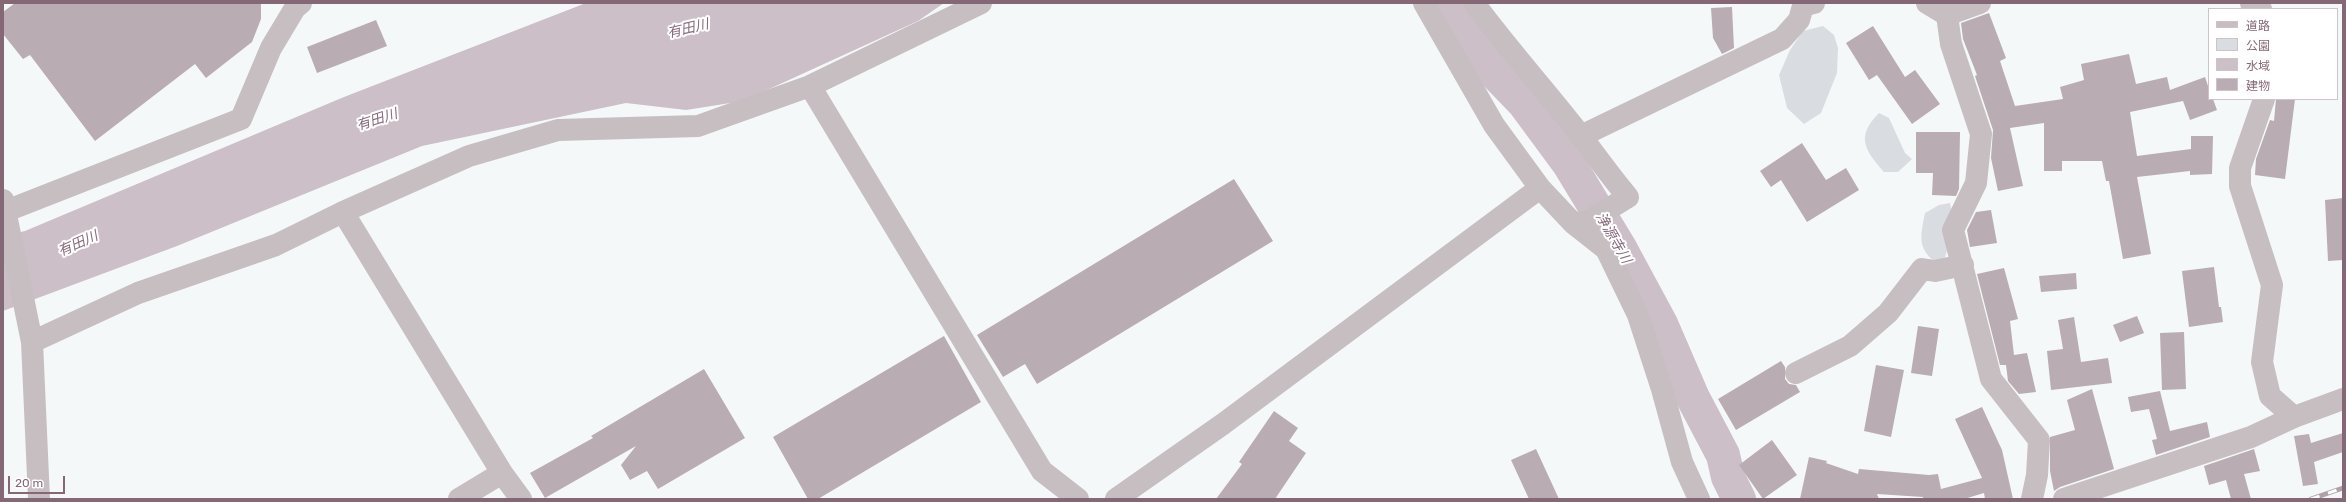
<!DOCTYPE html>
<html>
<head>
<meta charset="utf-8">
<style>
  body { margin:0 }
  #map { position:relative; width:2346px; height:502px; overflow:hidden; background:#f5f8f8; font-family:Rubik,"Noto Sans JP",sans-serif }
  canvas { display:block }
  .frame { position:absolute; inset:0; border:4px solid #856876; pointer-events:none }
  .legend { position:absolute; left:2208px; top:8px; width:130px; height:92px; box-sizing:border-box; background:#fff; border:1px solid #cec3c8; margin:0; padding:5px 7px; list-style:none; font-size:12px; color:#856876 }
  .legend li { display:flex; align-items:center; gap:8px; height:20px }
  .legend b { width:20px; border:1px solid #cec3c8 }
  .scale { position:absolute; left:8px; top:476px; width:57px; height:18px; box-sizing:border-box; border:2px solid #856876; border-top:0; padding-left:5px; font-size:12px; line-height:14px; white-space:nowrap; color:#856876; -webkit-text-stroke:3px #fff; paint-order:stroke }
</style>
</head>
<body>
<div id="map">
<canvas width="2346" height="502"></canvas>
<div class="frame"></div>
<ul class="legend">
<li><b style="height:5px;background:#c7bec2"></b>道路</li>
<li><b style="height:11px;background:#d9dce1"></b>公園</li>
<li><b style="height:11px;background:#ccbfc8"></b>水域</li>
<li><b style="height:11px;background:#b9acb2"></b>建物</li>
</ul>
<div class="scale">20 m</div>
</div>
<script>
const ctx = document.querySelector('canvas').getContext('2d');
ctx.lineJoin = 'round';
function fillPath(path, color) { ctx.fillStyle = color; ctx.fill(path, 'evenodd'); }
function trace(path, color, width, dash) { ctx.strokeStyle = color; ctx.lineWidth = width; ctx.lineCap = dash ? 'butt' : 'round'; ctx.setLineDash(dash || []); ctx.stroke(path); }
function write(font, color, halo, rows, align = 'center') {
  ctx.font = font + ' Rubik,"Noto Sans JP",sans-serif'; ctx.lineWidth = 4; ctx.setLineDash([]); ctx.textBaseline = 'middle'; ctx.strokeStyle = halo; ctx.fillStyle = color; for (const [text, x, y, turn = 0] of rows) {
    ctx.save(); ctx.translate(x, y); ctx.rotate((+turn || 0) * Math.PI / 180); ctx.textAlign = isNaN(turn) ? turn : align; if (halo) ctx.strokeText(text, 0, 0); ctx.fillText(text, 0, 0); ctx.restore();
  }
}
const green = new Path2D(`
  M1823,26L1834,35L1838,48L1837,73L1821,113L1804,124L1787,108L1779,75L1790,50L1803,31Z
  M1879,113L1889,118L1905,153L1912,159L1898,172H1884C1865,150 1855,137 1879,113Z
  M1950,203C1955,222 1950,243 1944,260L1937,263C1916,249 1921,234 1925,213L1939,205Z`);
const water = new Path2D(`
  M586,3H944L918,21L743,101L686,110L626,103L422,146L177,246L3,311V236L25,231L344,97Z`);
const river = new Path2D(`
  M1442,3L1496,74L1524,103L1569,164L1620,248L1661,324L1693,398L1723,455L1728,477L1739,499`);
const building = new Path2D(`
  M15,3H261V19L252,42L206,78L195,64L95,141L30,55L23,59L3,34V12Z
  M1732,7L1734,48L1722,54L1713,38L1711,8Z
  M1989,13L2006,58L2000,61L2015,106L2063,99L2060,87L2084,80L2081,64L2129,54L2136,84L2167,77L2170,90L2205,77L2209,89V99H2213L2217,110L2190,120L2183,101L2130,112L2137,156L2191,149V136H2213L2212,174L2190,175V171L2137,177L2151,254L2123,259L2109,181H2106L2102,161H2062V171H2044V123L2010,128L2023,186L1998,191L1991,158L1993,130L1975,76L1977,75L1963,39L1961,23Z
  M376,20L387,46L317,73L307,47Z
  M1873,26L1905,77L1915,70L1940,104L1912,124L1877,75L1869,80L1846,43Z
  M2276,99H2295L2285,179L2255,175L2256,159L2270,120L2274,121Z
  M1916,132H1960L1959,189L1956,196L1932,195L1933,173H1916Z
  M1802,143L1826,180L1846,168L1859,190L1807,222L1781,180L1771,187L1760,171Z
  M1234,179L1273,241L1037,384L1025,364L1003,377L977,335Z
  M2343,198V260L2328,261L2325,200Z
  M1991,210L1997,243L1970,247L1967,230L1976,212Z
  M2214,267L2219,307H2221L2223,322L2189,327L2182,271Z
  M2004,268L2018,319L2010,321L2014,355L2027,353L2036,392L2019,394L2008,381L2006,365H2000L1977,274Z
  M2076,273L2077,289L2041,292L2039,276Z
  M2137,316L2144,333L2120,342L2113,325Z
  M2074,317L2081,362L2108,358L2112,383L2051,390L2047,351L2063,349L2058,320Z
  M1918,326L1939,329L1932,376L1911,373Z
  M2184,332L2186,389L2162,390L2160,333Z
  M944,336L981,402L818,499H808L773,437Z
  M1781,361L1785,367V379L1789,384L1796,385L1800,392L1736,430L1718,399Z
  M1876,365L1904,370L1891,437L1864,431Z
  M704,369L745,438L658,489L647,471L630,480L621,465L636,446L545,498L530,473L593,438L591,436Z
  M2092,389L2114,469L2060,487L2054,491L2050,471V437L2075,430L2067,400Z
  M2160,391L2170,431L2207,422L2210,437L2156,455L2152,440L2157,439L2149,409L2131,412L2128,397Z
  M1982,407L2002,450L2013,499H1985L1984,493L1964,499H1923V497L1877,494L1879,499H1800L1809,457L1827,461L1826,463L1858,474L1859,469L1929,475L1938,474L1941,489L1982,478L1955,419Z
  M1274,411L1298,428L1289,441L1306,453L1275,499H1216L1242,464L1239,462Z
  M2343,433V452L2314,462L2318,484L2303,486L2294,436L2309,434L2311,443Z
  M1772,440L1797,475L1763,499L1739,465Z
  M1536,449L1559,499H1529L1511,460Z
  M2254,449L2260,471L2244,474L2251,499H2231L2226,480L2209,485L2204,466Z`);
const minor = new Path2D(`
  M1424,3L1494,125L1540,188L1573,223L1606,249L1638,315L1662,389L1682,462L1699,499
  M1474,3C1508,49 1546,91 1581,136C1597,157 1611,177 1628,197L1587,222L1573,223
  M1927,3L1947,15L1980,3
  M2251,3L2261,9
  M1947,15L1951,44L1981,134L1976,183L1953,230L1991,379L2039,440L2037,475L2032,499
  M810,86L1042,471L1078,499
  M2264,99L2240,168V186L2272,285L2262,362L2270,396L2294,417
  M1581,136L1782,39L1799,20L1803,6L1814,3
  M3,200L32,342L39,499
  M6,211L241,119L271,48L295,8L301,3
  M343,212L502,473L521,499
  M32,342L138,293L276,245L343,212L469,156L558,130L698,126L810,86L981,3
  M1796,373L1850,346L1888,313L1922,269L1935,271L1963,265
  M459,499L502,473
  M1116,499L1223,424L1540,188
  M2064,499L2251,437L2294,417L2343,399`);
const rail = new Path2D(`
  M2311,499L2343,488`);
const waterNames = [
  ["有田川",688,29,-13],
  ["有田川",377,120,-18],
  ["浄源寺川",1613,238,60],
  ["有田川",78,244,-24]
];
fillPath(green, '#d9dce1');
fillPath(water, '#ccbfc8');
trace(river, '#ccbfc8', 34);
fillPath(building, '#b9acb2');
trace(minor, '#c7bec2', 22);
trace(rail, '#aea2a8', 4.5);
trace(rail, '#fff', 3, [9]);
write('italic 14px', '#87697d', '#fff', waterNames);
</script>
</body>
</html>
